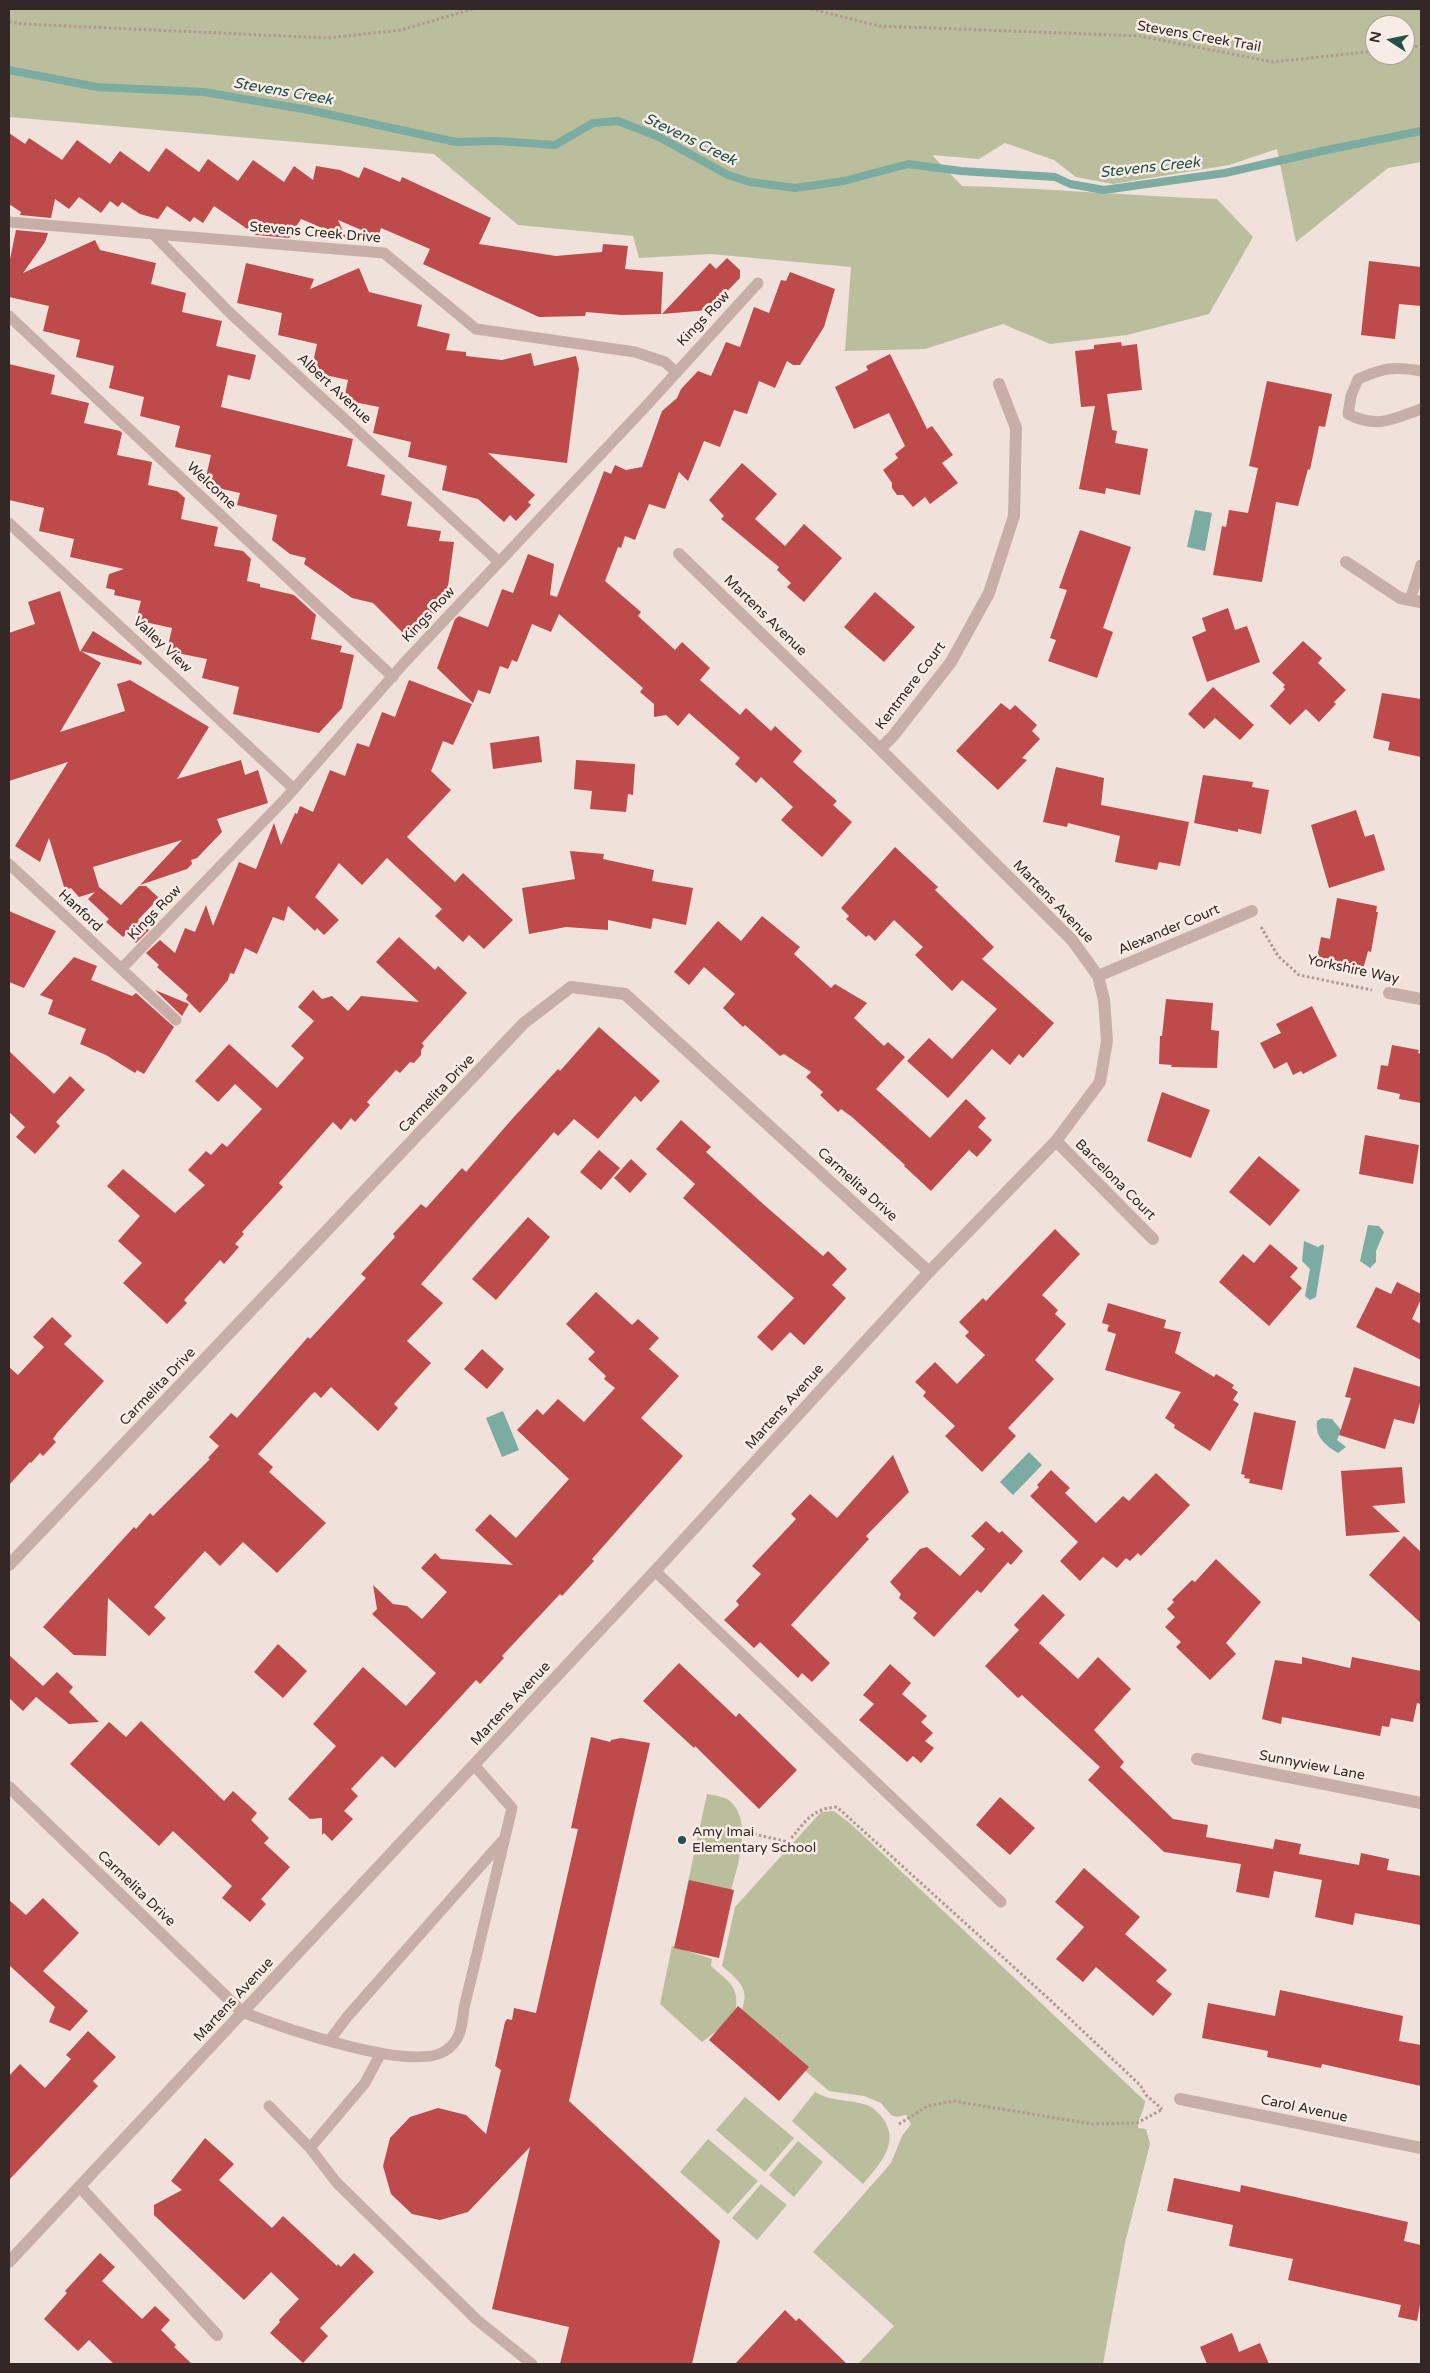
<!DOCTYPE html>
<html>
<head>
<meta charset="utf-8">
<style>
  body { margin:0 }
  #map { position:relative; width:1430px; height:2373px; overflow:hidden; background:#f0e1da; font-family:"Varela Round",sans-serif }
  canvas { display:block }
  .frame { position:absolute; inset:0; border:10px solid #342827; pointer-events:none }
  .north { position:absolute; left:1365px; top:15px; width:50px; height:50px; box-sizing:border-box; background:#f8ece6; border:1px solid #aa9e9a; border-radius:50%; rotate:281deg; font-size:14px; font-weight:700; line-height:20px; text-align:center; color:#342827 }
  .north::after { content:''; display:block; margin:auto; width:18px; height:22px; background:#205249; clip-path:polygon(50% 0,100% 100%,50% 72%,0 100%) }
</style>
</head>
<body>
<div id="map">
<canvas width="1430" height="2373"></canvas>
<div class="frame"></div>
<div class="north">N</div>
</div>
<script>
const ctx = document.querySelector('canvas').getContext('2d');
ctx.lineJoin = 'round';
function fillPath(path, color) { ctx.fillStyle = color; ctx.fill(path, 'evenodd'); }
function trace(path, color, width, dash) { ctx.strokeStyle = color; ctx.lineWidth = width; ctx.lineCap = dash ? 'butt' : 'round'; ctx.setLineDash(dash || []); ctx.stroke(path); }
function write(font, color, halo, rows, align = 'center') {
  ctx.font = font + ' "Varela Round",sans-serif'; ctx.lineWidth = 5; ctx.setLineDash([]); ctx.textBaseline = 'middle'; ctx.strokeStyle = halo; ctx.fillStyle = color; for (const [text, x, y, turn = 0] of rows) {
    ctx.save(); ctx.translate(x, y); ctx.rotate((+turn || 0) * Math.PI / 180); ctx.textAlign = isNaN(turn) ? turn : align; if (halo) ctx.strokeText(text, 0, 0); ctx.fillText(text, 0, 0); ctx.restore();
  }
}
const green = new Path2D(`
  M9,9H1421V162L1388,168L1296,242L1277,149L1229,165L1113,184L1076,177L1054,160L1005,143L979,159L932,155L962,186C1047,188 1132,196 1217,199L1253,237L1209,314L1127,335L1050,344L1003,324L925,349L845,351L851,267L711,254L639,258L633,236L518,225L434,154L9,117ZM1375,25H1405V55H1375Z
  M707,1794C714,1795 725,1797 730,1801C755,1823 735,1873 728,1902L719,1908L684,1900Z
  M834,1811L852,1825L1145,2101C1144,2112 1138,2117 1138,2128L1146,2129L1150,2144L1125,2243L1103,2364H858L894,2326L813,2252L891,2163L902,2136L911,2124L906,2115L897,2117L891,2115L881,2103L864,2096L829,2091L740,2015C751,1990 741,1982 722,1966L735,1907L821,1812Z
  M672,1946L712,1959L711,1966C732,1985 740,1986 735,2017L702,2042L660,2004Z
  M815,2092C831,2102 850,2099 867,2105C874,2108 880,2114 884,2120C900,2144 878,2166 863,2184L792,2121Z
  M745,2097L794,2138L765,2172L716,2130Z
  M708,2139L758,2181L728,2214L680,2172Z
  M798,2141L823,2162L794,2197L769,2175Z
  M761,2184L787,2205L757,2240L732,2218Z`);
const water = new Path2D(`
  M1195,510L1212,513L1205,551L1187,547Z
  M1368,1225L1379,1226L1384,1232L1376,1251V1262L1370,1268L1360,1261Z
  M1304,1241L1318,1247L1323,1244L1324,1247L1316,1297L1310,1300L1305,1296L1310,1269L1302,1261Z
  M503,1411L519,1450L502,1457L486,1418Z
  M1322,1418L1332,1419L1341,1430L1337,1440L1346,1447L1338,1453C1325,1445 1315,1437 1317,1421Z
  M1029,1452L1042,1465L1013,1495L1000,1482Z`);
const stream = new Path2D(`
  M9,70L97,87L204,92L309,110L456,142L497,141L555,145L593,123L618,121L659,137L728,175L750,182L795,188L844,181L908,164L961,171L1055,177L1070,184L1104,190L1225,173L1322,151L1421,131`);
const building = new Path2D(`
  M9,133L25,144L29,138L62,160L77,140L110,164L120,151L149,172L166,148L199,172L208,159L238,181L253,160L284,182L294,166L313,180L316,166L340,170L359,178L364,167L400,182L402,177L491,218L479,244L556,256L602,252L603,244L628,246L625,269L663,272L661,314L621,315L586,312L585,316L539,317L423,264L430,249L381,228L378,237L338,220L346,238L301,219L289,238L256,235L214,206L203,223L194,217L190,222L167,206L158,219L140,214L122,202L118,207L110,201L101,213L79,197L69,209L55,199L51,218L20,215L21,212L9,204Z
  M16,230L48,233L45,242L23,273L95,240L100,250L156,263L151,284L186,293L182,312L222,321L216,346L256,355L250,380L228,375L221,407L353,439L347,466L385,475L381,495L412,502L407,526L441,531L439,541L454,542L446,601L415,632L412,629L406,636L373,603L352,598L304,564L306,558L290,554L272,540L277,515L237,505L240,493L218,488L206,477L211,455L175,447L180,426L140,416L144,397L109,388L114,366L76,357L80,340L43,331L49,306L9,297V264Z
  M727,258L740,270V278L709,310L662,314L710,263L716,269Z
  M1369,261L1421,267V306L1399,304L1395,339L1361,335Z
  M246,263L314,279L310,289L359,268L369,292L422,305L417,326L450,334L446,350L466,352V356L502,360L531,353L534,366L576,356L579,369L567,463L488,453L535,495L528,502L531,505L516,521L510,515L504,522L478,499L442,490L447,466L408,457L411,442L373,433L379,407L344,400L348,380L311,372L317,344L278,335L282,313L237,303Z
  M790,272L835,289L824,327L800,365H793L787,361L775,388L759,381L747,414L734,410L720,447L704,441L688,481L679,472L665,509L649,504L635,540L625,536L621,548L618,547L605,581L641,612L638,616L675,650L682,642L710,668L700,680L740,715L746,708L771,731L775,726L802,751L793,762L837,801L833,805L852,822L822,857L781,820L793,807L761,777L756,783L735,764L740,758L689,713L678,726L666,715L654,717V704L640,692L643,688L559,614L551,632L532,624L517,662L512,660L508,669L500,666L490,694L478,690L473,703L437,668L455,619L459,616L488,627L502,589L513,593L528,554L554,564L550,595L557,597L604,471L611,474L615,465L626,470L642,467L662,411L677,398L681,389L698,371L711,376L726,342L740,347L754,307L769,313L781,280L786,281Z
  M1121,342L1122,346L1137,344L1142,390L1107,394L1112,430L1117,431L1115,443L1148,449L1140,495L1106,488L1105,494L1079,489L1095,406L1081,407L1075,351L1094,349V345Z
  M890,354L927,429L932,426L953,455L942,463L958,483L930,504L925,497L913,507L903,495H897L892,488V483L883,470L898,458L895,454L905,446L889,413L854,429L835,387L868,370L866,366Z
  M9,364L55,375L51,394L89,403L84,423L120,431L122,433L117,455L152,462L148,485L177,491L185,498L181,519L218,527L214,546L243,551L251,559L247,581L260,584V587L294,595L316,615L311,639L342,646L340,652L354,655L342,708L319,733L233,714L239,687L202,678L207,659L167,651L172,628L136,620L141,601L114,595L115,590L106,588L109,574L124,569L70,557L74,539L39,531L44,508L9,500Z
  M1267,381L1332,394L1325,427L1319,426L1310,470L1308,469L1298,506L1276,502L1262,582L1213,575L1222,526L1226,527L1229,510L1248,513L1258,468L1249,466Z
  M742,463L777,494L755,519L785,546L804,524L842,558L804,602L787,587L791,583L777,570L779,567L721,519L724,516L709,500Z
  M1080,530L1131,547L1103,628L1113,632L1097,678L1048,661L1056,640L1050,638L1067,590L1059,588Z
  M60,591L80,652L93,631L142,662L141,665L81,651L101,663L60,732L125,711L117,684L130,680L209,727L177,779L241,760L245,775L258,770L268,803L217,819L222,832L197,858L191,860L192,864L187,869L140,885L182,840L93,867L99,887L121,905L139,886H146L159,898L138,920L149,930L136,943L126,934L123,937L106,922L109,919L88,899L95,892L79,897L71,888L65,890L49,838L40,862L15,846L68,762L9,781V633L35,624L28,602Z
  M875,592L915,627L884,662L844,627Z
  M1228,608L1235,630L1247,626L1260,662L1207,682L1192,637L1206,631L1202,618Z
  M1303,641L1322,658L1318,663L1346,690L1334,702L1336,704L1319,722L1306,709L1290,725L1270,706L1285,689L1283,687L1285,685L1272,673Z
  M409,680L472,704L453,745L443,741L431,771L451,790L407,837L455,882L463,873L513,920L484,949L469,935L463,942L435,916L442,909L387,858L362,885L339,863L315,897L339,920L324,935L317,928L315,931L288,906L284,921L273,917L257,954L245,948L234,974L230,973L228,980L200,1013L186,999L188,995L157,967L159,965L146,953L160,940L175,953L185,928L195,932L206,905L213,926L239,862L256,869L274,823L281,845L295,813L297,814L300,806L313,812L330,770L345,776L357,743L369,747L382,712L395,717Z
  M1213,687L1254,725L1240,740L1215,718L1204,729L1188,714Z
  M1382,693L1421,699V757L1388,750L1390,742L1373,738Z
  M1001,703L1010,710L1015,705L1037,725L1032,731L1040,739L1022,758L1027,760L998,790L956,751Z
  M539,736L542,762L493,769L490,743Z
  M576,760L635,764L633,795L628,794L626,812L590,809L592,791L574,789Z
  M1056,767L1104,778L1101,805L1189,822L1180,866L1159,862L1157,870L1115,862L1120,836L1068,823L1067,827L1043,822Z
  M1203,775L1253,782L1252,787L1269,790L1261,834L1238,829V832L1194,823Z
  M1356,810L1365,837L1374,834L1385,870L1329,888L1311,825Z
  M895,847L938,887L935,890L994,947L982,959L1054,1023L1023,1058L1019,1054L1010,1065L992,1049L948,1098L907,1061L929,1038L952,1059L997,1009L962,980L952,991L915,955L923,947L894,920L875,941L869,935L866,937L846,919L849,916L841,908Z
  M570,851L604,854L603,859L654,870L652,881L693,888L686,925L653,918L651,929L608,920V930L566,927L529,934L522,888L575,879Z
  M1337,898L1377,906L1376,912H1378L1371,952L1368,951L1362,973L1316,964L1321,937L1330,939Z
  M9,911L56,931L24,988L9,982Z
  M762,916L800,947L794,954L831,988L835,984L867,1003L854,1018L884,1046L888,1042L905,1057L876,1089L930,1138L966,1099L986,1118L978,1127L992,1140L977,1157L969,1150L931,1191L904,1166L905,1165L852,1117L841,1109L838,1112L820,1095L823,1092L806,1077L811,1072L784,1054L780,1056L745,1025L743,1027L723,1008L735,994L704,967L689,985L674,972L718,921L741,941Z
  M399,937L435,970L438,966L467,993L422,1043L424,1046L421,1050V1055L414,1063L410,1062L400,1073L396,1070L367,1102L370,1105L355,1122L351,1118L341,1130L333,1122L279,1183L283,1187L242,1232L244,1234L235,1244L239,1247L224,1264L220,1260L184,1300L187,1303L167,1324L123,1283L142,1263L118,1241L140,1216L107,1186L123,1169L175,1213L205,1185L188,1170L206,1151L211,1155L222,1143L227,1147L262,1109L235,1084L218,1102L195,1081L229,1044L277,1088L304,1058L291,1046L314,1021L298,1007L313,990L322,999L332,996L348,1011L361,996L419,1002L376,962Z
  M74,957L97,966L91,980L132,996L136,993L174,1027L144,1074L137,1070L135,1073L106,1055L80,1044L86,1029L48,1014L53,1000L40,995Z
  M155,990L189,1004L182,1016L181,1015Z
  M1166,999L1213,1003L1211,1030L1219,1031L1217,1068L1171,1067L1172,1065L1159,1064L1160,1036H1162Z
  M1312,1006L1337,1056L1303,1074L1301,1071L1293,1075L1287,1062L1274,1069L1260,1043L1281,1033L1276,1024Z
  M599,1027L660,1081L641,1102L635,1096L598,1139L574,1119L558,1136L554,1132L421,1284L443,1303L407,1341L431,1363L394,1404L398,1408L378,1431L331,1387L321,1398L315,1392L312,1394L258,1454L273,1467L269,1472L326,1523L277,1573L243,1542L220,1566L205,1551L154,1607L166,1618L149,1636L108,1598L106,1656L74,1655L43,1627L134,1527L136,1529L150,1513L153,1516L210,1459L208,1458L219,1446L209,1437L231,1413L237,1418L308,1337L310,1339L366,1278L361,1274L395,1237L393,1234L421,1204L426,1208L462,1168L466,1172L513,1118L558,1069L560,1071Z
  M1392,1045L1419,1050L1418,1053L1421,1054V1103L1399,1099L1400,1094L1377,1089L1381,1065L1388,1066Z
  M9,1051L54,1094L70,1076L85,1090L56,1122L60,1126L35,1154L16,1137L25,1127L9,1112Z
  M1162,1092L1210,1110L1191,1158L1147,1141Z
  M681,1120L711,1147L706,1152L762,1203L823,1256L828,1251L847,1269L832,1285L846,1298L804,1345L790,1332L772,1351L757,1337L794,1298L683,1198L695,1184L656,1149Z
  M1365,1135L1419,1145L1413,1184L1359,1174Z
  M599,1150L620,1168L601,1190L580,1172Z
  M1259,1156L1300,1190L1270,1226L1229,1192Z
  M631,1159L647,1174L630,1193L614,1178Z
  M528,1217L550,1237L496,1300L472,1279Z
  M1055,1229L1080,1254L1042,1295L1058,1310L1055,1314L1066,1324L1035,1360L1054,1379L1008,1428L1016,1436L982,1472L945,1436L955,1426L923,1396L926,1392L915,1382L935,1362L957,1384L985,1355L965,1336L969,1332L959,1322L983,1298L986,1301Z
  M1270,1244L1298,1268L1290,1277L1302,1288L1269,1326L1219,1282L1243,1254L1254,1263Z
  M1397,1282L1421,1294V1299L1412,1319L1421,1324V1360L1356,1327L1376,1287L1391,1294Z
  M596,1292L632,1325L638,1319L659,1338L649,1349L679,1376L641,1418L683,1456L592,1559L594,1561L562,1596L560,1594L502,1656L504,1658L480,1684L476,1680L395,1768L382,1756L351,1789L358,1796L344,1811L353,1819L332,1841L324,1833L322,1835V1818L310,1819L288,1799L336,1746L313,1724L363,1667L406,1706L436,1673L372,1614L377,1609L373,1585L393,1604L407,1606L422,1619L447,1592L421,1568L435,1553L441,1559L513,1565L475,1530L490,1514L516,1538L569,1479L517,1430L537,1409L543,1415L558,1399L584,1422L615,1388L604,1379L606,1376L588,1359L595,1352L566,1324Z
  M1108,1303L1166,1320L1164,1328L1181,1332L1175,1353L1214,1377L1216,1374L1234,1385L1232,1388L1238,1392L1233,1400L1239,1404L1210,1451L1174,1428L1175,1425L1165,1418L1181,1392L1105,1370L1116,1334L1107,1331L1109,1325L1102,1323Z
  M52,1317L72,1336L64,1344L104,1381L57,1433L53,1439L56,1442L43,1456L40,1453L31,1463L30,1462L9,1485V1367L18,1375L44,1347L33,1337Z
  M482,1349L504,1369L487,1389L464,1369Z
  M1354,1367L1421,1387V1399L1414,1424L1394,1419L1385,1449L1339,1435L1351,1398L1345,1397Z
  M1254,1412L1296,1421L1282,1490L1249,1483L1250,1479L1244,1478L1245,1475L1241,1474Z
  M893,1455L909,1492L866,1536L869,1539L791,1625L830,1663L812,1682L802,1673L798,1678L760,1642L754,1648L724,1620L739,1605L736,1601L761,1574L752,1566L796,1519L791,1514L810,1494L837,1518Z
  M1402,1467L1405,1503L1372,1506L1400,1532L1346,1536L1341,1471Z
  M1051,1470L1070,1488L1065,1493L1096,1523L1123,1496L1129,1501L1156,1473L1190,1505L1141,1556L1138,1553L1130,1561L1126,1558L1117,1568L1103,1557L1080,1581L1060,1561L1078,1542L1030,1496L1039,1487L1037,1485Z
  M986,1521L999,1533L1002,1531L1023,1551L1011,1565L1008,1562L981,1593L977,1590L934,1637L913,1618L917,1613L899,1598L901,1594L890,1582L920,1549L927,1547L960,1576L985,1549L971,1536Z
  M1404,1536L1421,1552V1623L1369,1575Z
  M1216,1559L1261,1602L1226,1643L1236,1654L1210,1680L1176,1647L1181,1642L1165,1627L1175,1617L1167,1609L1174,1602L1172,1600L1192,1580L1195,1582Z
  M1043,1594L1065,1615L1039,1643L1078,1679L1098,1657L1131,1689L1094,1730L1124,1762L1120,1767L1173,1819L1208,1825L1206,1837L1273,1849L1275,1839L1301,1844L1299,1854L1359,1865L1361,1853L1389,1859L1387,1870L1421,1876V1925L1355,1913L1353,1925L1315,1917L1322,1880L1274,1871L1269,1898L1236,1892L1241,1864L1164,1852L1088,1780L1100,1767L1022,1695L1018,1698L985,1666L1019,1630L1014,1625Z
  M278,1644L307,1671L283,1698L254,1672Z
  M9,1655L43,1686L57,1672L73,1687L69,1692L99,1722L69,1724L36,1697L23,1711L9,1698Z
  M1302,1657L1350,1668L1352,1657L1421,1671V1704L1417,1703L1413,1722L1391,1718L1389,1727L1382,1726L1380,1736L1282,1717L1281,1724L1262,1719L1275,1660L1302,1664Z
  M679,1663L736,1717L739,1713L797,1770L759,1809L695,1746L694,1748L643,1701Z
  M890,1664L911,1683L902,1694L927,1716L921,1722L933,1733L925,1741L934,1748L921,1763L913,1756L907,1762L859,1720L874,1704L863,1695Z
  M141,1721L224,1801L233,1791L257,1813L251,1820L269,1838L264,1843L290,1867L261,1899L266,1904L250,1922L222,1898L232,1886L173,1831L159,1846L70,1764L109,1722L126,1737Z
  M591,1737L610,1742L611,1740L621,1738L650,1743L569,2101L720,2241L692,2364H560L569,2327L492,2309L530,2147L468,2212L440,2220L412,2214L391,2194L383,2166L390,2138L410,2117L438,2108L466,2115L486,2134L501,2070L495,2066L505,2022L507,2019L512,2020L514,2008L536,2013L578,1829L571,1828Z
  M1000,1797L1035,1828L1010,1855L976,1825Z
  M1084,1868L1140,1917L1125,1934L1167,1970L1156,1981L1172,1994L1153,2016L1096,1967L1083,1982L1056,1959L1084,1927L1055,1902Z
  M689,1880L734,1890L719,1958L674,1948Z
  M43,1898L79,1933L43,1971L88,2011L70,2031L49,2022L55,2007L9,1965V1900L26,1915Z
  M1280,1990L1403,2016L1399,2041L1421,2045V2086L1322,2064L1321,2068L1267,2057L1268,2051L1202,2038L1208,2003L1275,2016Z
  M738,2006L809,2067L779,2101L709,2040Z
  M88,2031L116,2057L93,2081L98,2086L9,2180V2076L20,2064L45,2088L71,2059L66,2055Z
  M205,2138L234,2164L219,2180L272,2228L283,2216L337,2266L338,2264L341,2267L354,2253L374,2272L320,2328L328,2336L303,2363L270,2333L280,2322L279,2320L299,2299L271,2272L244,2300L154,2215V2205L182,2190L171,2181Z
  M1174,2178L1240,2192L1241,2185L1408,2222L1404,2241L1421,2245V2299L1417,2321L1398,2317L1401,2305L1288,2280L1293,2259L1229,2246L1233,2225L1167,2211Z
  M100,2253L115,2267L102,2281L142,2319L155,2306L170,2320L161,2330L176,2345L174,2347L192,2364H114L89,2340L78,2351L44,2319L67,2293L65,2291Z
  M785,2310L796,2321L799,2318L847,2364H735Z
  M1232,2333L1239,2352L1260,2343L1269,2364H1207L1200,2347Z`);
const path = new Path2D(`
  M811,9L879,26L1140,36L1273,62L1375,51
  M9,22L24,24L328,38L401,30L473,9
  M1405,47L1421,46
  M1261,927L1278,956L1299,975L1372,990
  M754,1834L788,1842C804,1824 811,1808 837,1807L1049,1999L1140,2085L1146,2095L1162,2109
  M899,2124L928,2106L953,2101L1092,2124L1137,2123L1163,2109`);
const service = new Path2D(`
  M9,222L384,253L476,329L635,352L665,362L676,372
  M153,234L229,312L499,562
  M9,316L393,677
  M1421,371C1393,366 1384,368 1358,379L1351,396L1348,414C1377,429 1393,419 1421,409
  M9,523L294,789
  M1410,600L1421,565
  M9,864L176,1020
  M122,968L286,798L405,662L647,405L758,283
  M655,1571L1001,1902
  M242,2012C281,2027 411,2073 445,2051C461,2041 462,2026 464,2008L512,1808L474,1765
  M329,2041L347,2017L505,1838
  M381,2053L365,2083L310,2148L337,2183L477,2320L532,2364
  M269,2106L310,2148`);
const minor = new Path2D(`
  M1346,562L1400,598L1421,602
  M880,749L893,736L951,662L989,593L1014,516L1016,428L999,384
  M1098,976L1252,911
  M1389,993L1421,999
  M1056,1141L1153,1239
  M9,1565L524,1023L571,987L625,994L929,1272
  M1197,1759L1421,1803
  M9,1787L242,2012
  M1180,2099L1421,2148
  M80,2187L217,2335
  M9,2262L655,1571L929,1272L1056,1141L1100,1082L1107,1041L1104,1000L1098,976L1072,940L880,749L679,554`);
const markers = [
  [682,1840,5,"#205249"]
];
const streetNames = [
  ["Stevens Creek Trail",1199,37,10],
  ["Stevens Creek Drive",315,233,5],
  ["Kings Row",704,319,-47],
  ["Albert Avenue",334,389,43],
  ["Welcome",211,486,43],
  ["Kings Row",429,615,-47],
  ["Martens Avenue",765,616,44],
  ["Valley View",162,645,43],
  ["Kentmere Court",911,686,-53],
  ["Martens Avenue",1053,902,46],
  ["Hanford",80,911,43],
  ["Kings Row",155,913,-46],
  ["Alexander Court",1169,930,-23],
  ["Yorkshire Way",1353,970,12],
  ["Carmelita Drive",437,1094,-46],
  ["Barcelona Court",1115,1180,45],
  ["Carmelita Drive",857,1185,42],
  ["Carmelita Drive",158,1387,-46],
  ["Martens Avenue",785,1407,-48],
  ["Martens Avenue",511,1704,-47],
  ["Sunnyview Lane",1312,1766,11],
  ["Carmelita Drive",136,1889,44],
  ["Martens Avenue",234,2000,-47],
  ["Carol Avenue",1304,2109,12]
];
const poiNames = [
  ["Amy Imai",692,1832],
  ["Elementary School",692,1848]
];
const waterNames = [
  ["Stevens Creek",283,92,10],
  ["Stevens Creek",690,140,26],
  ["Stevens Creek",1150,168,-6]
];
fillPath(green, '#babe9c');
fillPath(water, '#7baba1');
trace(stream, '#7baba1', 8);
fillPath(building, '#be4b4b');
trace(path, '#b29892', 3, [2.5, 2.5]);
trace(service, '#c7aea7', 11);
trace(minor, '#c7aea7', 12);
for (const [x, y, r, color] of markers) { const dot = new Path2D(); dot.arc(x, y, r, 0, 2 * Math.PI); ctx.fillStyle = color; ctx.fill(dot); trace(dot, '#f8ece6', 2); }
write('14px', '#342827', '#f8ece6', streetNames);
write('14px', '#342827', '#f8ece6', poiNames, 'left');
write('italic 15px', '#205249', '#f8ece6', waterNames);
</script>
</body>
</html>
